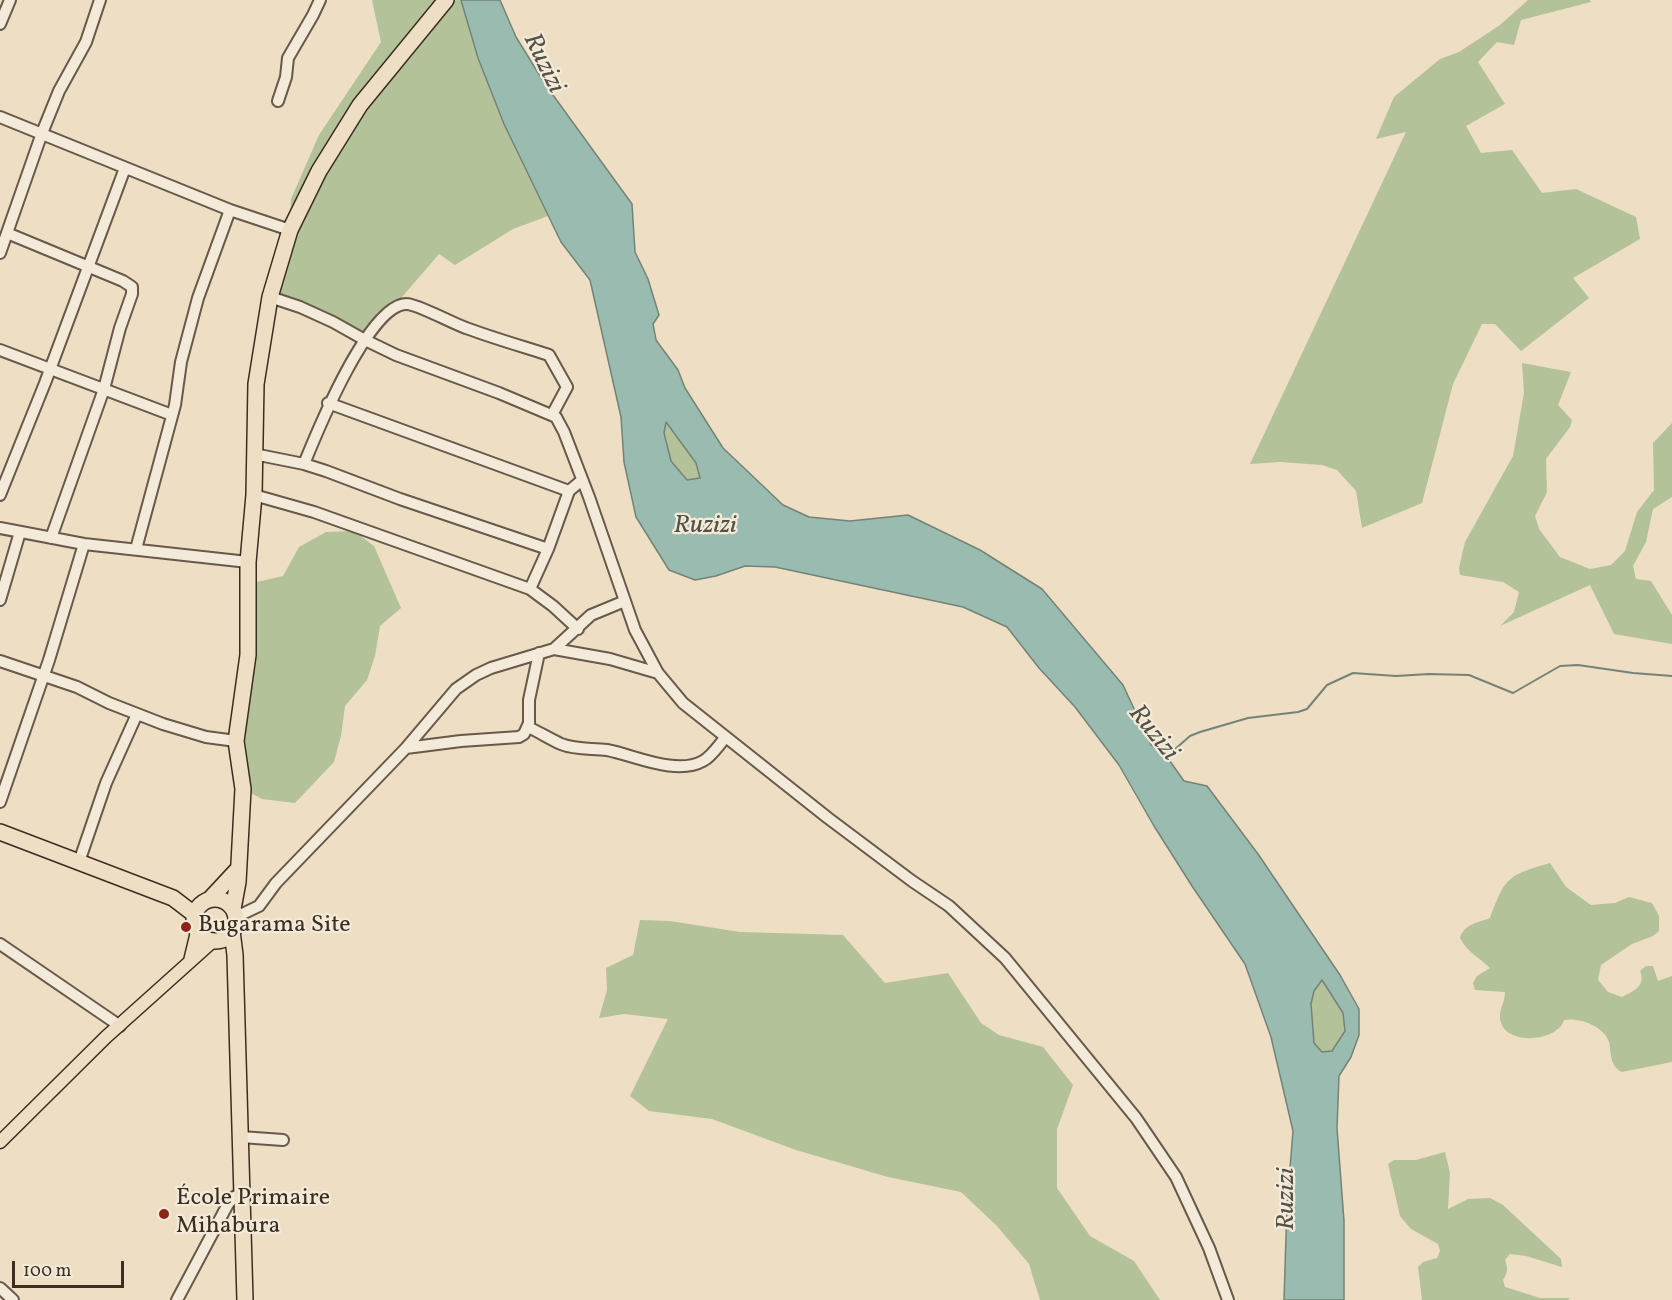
<!DOCTYPE html>
<html>
<head>
<meta charset="utf-8">
<style>
  body { margin:0 }
  #map { position:relative; width:1672px; height:1300px; overflow:hidden; background:#eddec4; font-family:Vollkorn,serif }
  canvas { display:block }
  .scale { position:absolute; left:12px; top:1261px; width:112px; height:27px; box-sizing:border-box; border:3px solid #3c2d21; border-top:0; padding-left:8px; font-size:18px; line-height:21px; white-space:nowrap; color:#3c2d21; -webkit-text-stroke:4px #f3ead9; paint-order:stroke }
</style>
</head>
<body>
<div id="map">
<canvas width="1672" height="1300"></canvas>
<div class="scale">100 m</div>
</div>
<script>
const ctx = document.querySelector('canvas').getContext('2d');
ctx.lineJoin = 'round';
function fillPath(path, color) { ctx.fillStyle = color; ctx.fill(path, 'evenodd'); }
function trace(path, color, width, dash) { ctx.strokeStyle = color; ctx.lineWidth = width; ctx.lineCap = dash ? 'butt' : 'round'; ctx.setLineDash(dash || []); ctx.stroke(path); }
function write(font, color, halo, rows, align = 'center') {
  ctx.font = font + ' Vollkorn,serif'; ctx.lineWidth = 4.5; ctx.setLineDash([]); ctx.textBaseline = 'middle'; ctx.strokeStyle = halo; ctx.fillStyle = color; for (const [text, x, y, turn = 0] of rows) {
    ctx.save(); ctx.translate(x, y); ctx.rotate((+turn || 0) * Math.PI / 180); ctx.textAlign = isNaN(turn) ? turn : align; if (halo) ctx.strokeText(text, 0, 0); ctx.fillText(text, 0, 0); ctx.restore();
  }
}
const green = new Path2D(`
  M372,0H461L478,58L504,124L548,216L513,229L455,265L439,254L365,340L270,297L290,230L291,199L319,135L381,42Z
  M1528,0H1590L1591,2L1521,20L1514,45L1497,42L1478,62L1505,104L1466,126L1481,153L1512,150L1542,193L1576,189L1636,217L1640,239L1573,278L1589,298L1521,351L1495,324H1482L1453,384L1422,503L1362,528L1356,491L1337,470L1322,465L1280,462L1250,464L1406,132L1376,139L1394,97L1440,59L1459,52L1500,25Z
  M1522,363L1571,372L1558,405L1572,420L1570,427L1546,459L1547,492L1535,516L1539,529L1560,557L1590,569L1611,565L1625,551L1637,512L1654,490L1653,443L1672,423V497L1653,509L1646,542L1633,566L1636,579L1651,581L1672,615V644L1614,634L1590,585L1500,626L1514,612L1519,592L1503,582L1460,575L1459,568L1465,542L1513,456L1524,393Z
  M666,422L696,463L701,478L687,480L671,461L664,433Z
  M354,531L374,546L401,608L380,626L375,656L367,680L345,706L341,736L334,762L295,803L262,799L243,789L236,741L248,584L283,576L299,547L326,532Z
  M1550,863L1566,887L1591,905L1615,903L1629,897L1652,903L1659,916V931L1653,936L1632,944L1601,965L1598,980L1608,992L1622,997C1634,991 1646,986 1640,971L1646,966H1653L1658,981L1672,976V1062L1622,1072C1609,1065 1612,1055 1609,1042C1604,1026 1579,1017 1564,1020C1558,1041 1509,1046 1501,1023C1497,1011 1505,1004 1505,992L1475,990L1473,983L1477,976L1490,968C1478,956 1469,954 1460,938C1464,924 1477,923 1490,918C1506,876 1507,876 1550,863Z
  M640,920L670,921L740,932L843,935L885,983L948,973L981,1023L999,1035L1043,1047L1073,1085L1057,1129V1188L1090,1236L1134,1261L1160,1300H1040L1029,1264L997,1226L961,1192L888,1177L796,1150L712,1119L649,1111L630,1096L668,1019L624,1014L599,1018L607,990L606,968L633,955Z
  M1322,980L1343,1013L1345,1031L1332,1051L1322,1052L1314,1043L1311,1004L1314,991Z
  M1445,1152L1450,1173L1448,1209L1468,1199L1490,1198L1503,1205L1561,1259L1562,1267L1526,1256L1510,1254L1505,1260C1508,1268 1508,1272 1503,1280L1505,1287L1540,1298H1570L1568,1300H1422L1418,1267L1423,1262L1437,1258L1440,1251L1438,1244L1411,1229L1400,1216L1388,1164L1394,1160H1416Z`);
const water = new Path2D(`
  M461,0H500L516,37L545,84L632,204L635,252L648,279L659,315L653,324L656,340L678,370L685,388L723,448L783,505L809,517L850,521L908,515L980,550L1042,589L1123,685L1151,745L1167,757L1184,781L1207,786L1258,854L1340,975L1359,1009V1035L1351,1057L1339,1076L1337,1128L1344,1221V1300H1284L1287,1205L1293,1131L1271,1037L1245,964L1192,886L1154,826L1119,765L1075,707L1039,668L1007,627L963,607L775,567L745,566L716,576L695,580L669,570L636,517L624,462L621,417L590,280L561,242L504,124L478,58ZM666,422L696,463L700,478L687,480L671,461L664,433ZM1322,980L1343,1013L1345,1031L1332,1051L1322,1052L1314,1043L1311,1004L1314,991Z`);
const stream = new Path2D(`
  M1166,757L1190,736L1200,732L1248,718L1298,712L1307,709L1327,685L1353,673L1396,676L1429,674L1469,675L1513,693L1560,666L1578,665L1633,673L1672,676`);
const minor = new Path2D(`
  M0,24L10,0
  M278,101L286,77L288,58L313,15L320,0
  M0,117L230,210L290,230
  M7,233L123,281L132,287V294L120,328L104,389L51,538
  M0,253L42,133L59,91L86,42L100,0
  M270,297L300,307L333,322L365,340L396,355L499,393L556,417L564,432L589,497L635,630L658,673L683,703L828,818L912,881L949,906L1005,958L1136,1118L1176,1177L1209,1248L1228,1300
  M0,350L172,415
  M328,403L569,491
  M254,454L304,464L326,471L400,499L548,549
  M304,464C317,432 369,303 407,304C417,304 454,324 466,328C493,338 521,346 549,355L567,387L552,415
  M0,495L45,383L125,168
  M254,495L314,512L530,589
  M0,528L84,544L248,562
  M136,549L175,405L181,362L198,298L230,210
  M0,600L20,532
  M578,629L553,606L530,589L548,549L569,491L582,480
  M554,649L610,659L658,673
  M0,661L77,687L109,703L163,724L206,737L236,741
  M528,727C539,732 550,739 561,744C576,750 592,748 607,750C634,755 676,776 703,761C712,756 718,746 725,738
  M406,748L461,741L519,737L524,734L529,723V700L539,653
  M0,802L49,660L84,544
  M79,862L106,783L137,714
  M236,917L259,906L276,883L406,748L456,689L476,675L491,668L554,649L591,615L625,601
  M0,944L120,1026
  M241,1137L283,1140
  M0,1288L13,1300
  M177,1300L228,1204L234,1197L241,1194`);
const major = new Path2D(`
  M190,961L197,932
  M0,1142L106,1037L213,941`);
const highway = new Path2D(`
  M0,832L173,898L194,914
  M194 920a21 21 0 1 1 42 0a21 21 0 1 1-42 0Z
  M210,899L237,870
  M233,909L238,882L243,789L236,741L248,655V562L254,495L256,384L270,297L290,230L319,171L360,105L446,0
  M232,931L235,955L245,1300`);
const markers = [
  [186,927,6,"#8f2418"],
  [164,1214,6,"#8f2418"]
];
const poiNames = [
  ["Bugarama Site",198,927],
  ["École Primaire",176,1200],
  ["Mihabura",176,1228]
];
const waterNames = [
  ["Ruzizi",542,64,64],
  ["Ruzizi",705,527],
  ["Ruzizi",1152,734,51],
  ["Ruzizi",1288,1199,-90]
];
fillPath(green, '#b3c298');
fillPath(water, '#9abcb0');
trace(water, '#748377', 1.5);
trace(stream, '#748377', 2);
trace(minor, '#68594a', 14);
trace(major, '#3c2d21', 15);
trace(highway, '#3c2d21', 18);
trace(minor, '#f3ead9', 10);
trace(major, '#eddec4', 12);
trace(highway, '#eddec4', 15);
for (const [x, y, r, color] of markers) { const dot = new Path2D(); dot.arc(x, y, r, 0, 2 * Math.PI); ctx.fillStyle = color; ctx.fill(dot); trace(dot, '#f3ead9', 2); }
write('24px', '#3c2d21', '#f3ead9', poiNames, 'left');
write('italic 26px', '#545145', '#f3ead9', waterNames);
</script>
</body>
</html>
